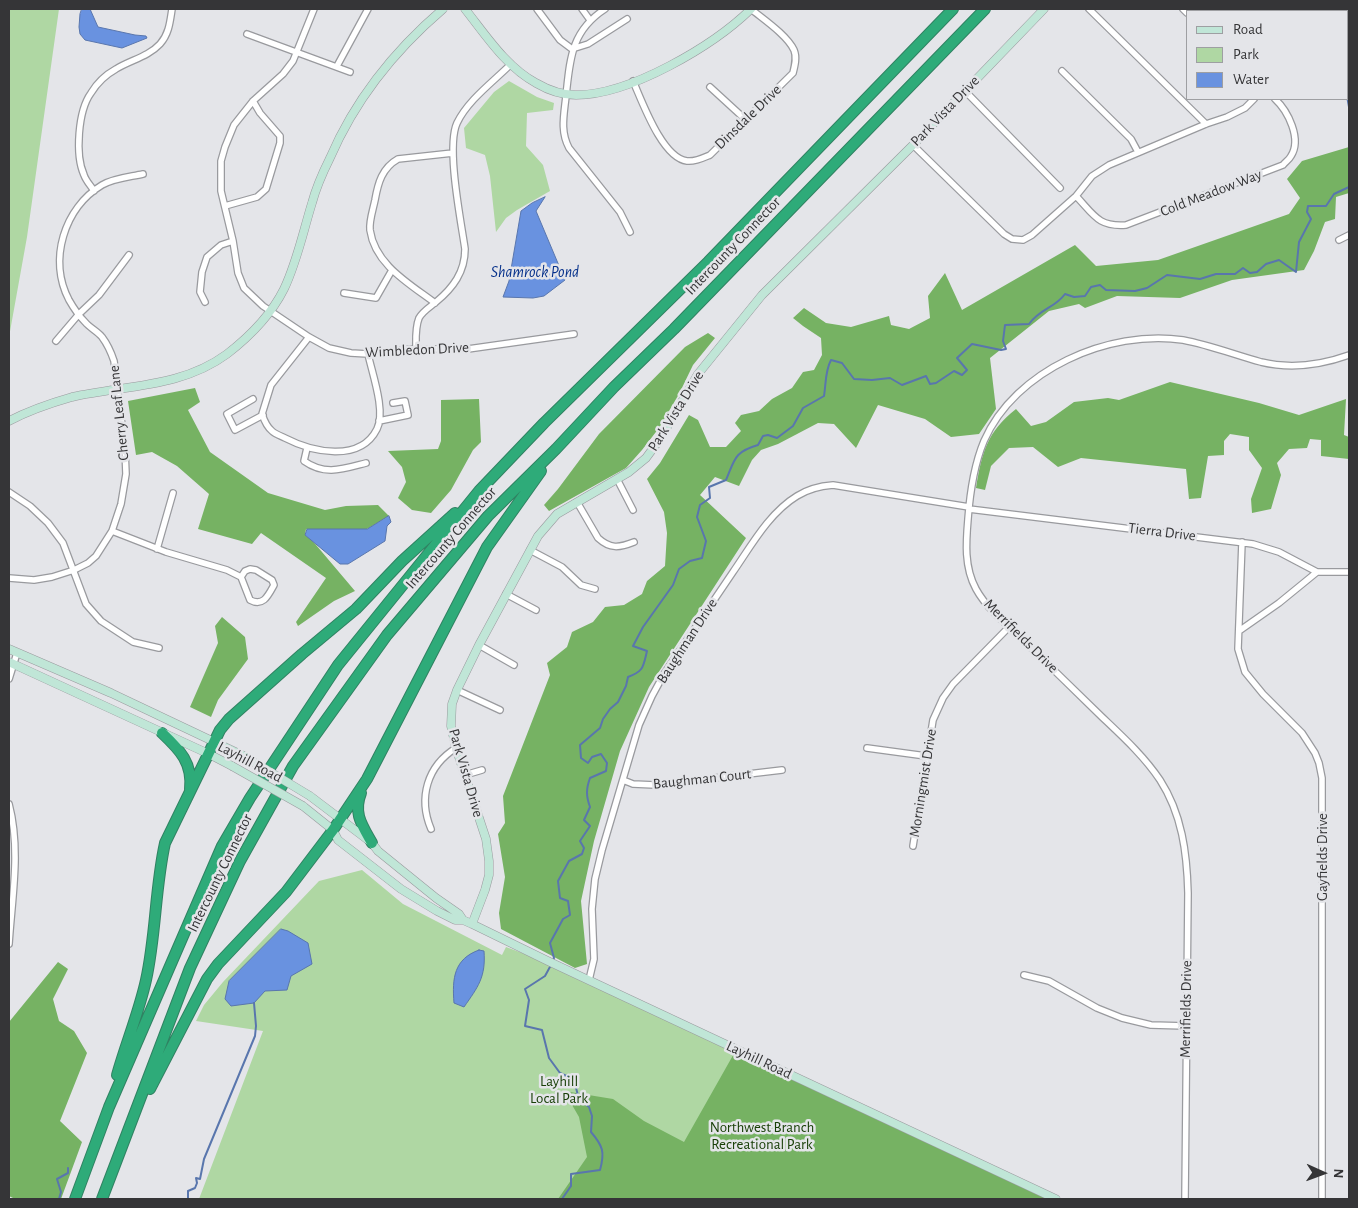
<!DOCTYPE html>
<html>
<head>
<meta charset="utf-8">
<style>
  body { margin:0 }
  #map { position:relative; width:1358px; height:1208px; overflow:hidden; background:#e4e5e9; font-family:"Alegreya Sans",sans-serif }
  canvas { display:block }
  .frame { position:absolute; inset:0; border:10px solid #353537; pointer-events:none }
  .legend { position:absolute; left:1186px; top:10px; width:162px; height:90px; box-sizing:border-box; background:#e4e5e9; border:1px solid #9e9fa2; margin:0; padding:6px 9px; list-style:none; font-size:15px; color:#353537 }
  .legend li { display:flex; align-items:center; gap:10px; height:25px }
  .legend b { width:25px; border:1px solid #9e9fa2 }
  .north { position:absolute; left:1298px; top:1148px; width:50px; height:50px; -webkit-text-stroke:4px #e4e5e9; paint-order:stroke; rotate:92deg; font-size:14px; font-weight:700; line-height:20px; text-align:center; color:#353537 }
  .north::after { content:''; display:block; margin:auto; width:18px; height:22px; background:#353537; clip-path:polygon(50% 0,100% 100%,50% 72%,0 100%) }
</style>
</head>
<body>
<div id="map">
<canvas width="1358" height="1208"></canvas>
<div class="frame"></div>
<ul class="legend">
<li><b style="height:6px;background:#c0e6d7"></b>Road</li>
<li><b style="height:14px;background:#afd7a3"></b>Park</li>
<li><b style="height:14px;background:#6992e0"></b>Water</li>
</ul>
<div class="north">N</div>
</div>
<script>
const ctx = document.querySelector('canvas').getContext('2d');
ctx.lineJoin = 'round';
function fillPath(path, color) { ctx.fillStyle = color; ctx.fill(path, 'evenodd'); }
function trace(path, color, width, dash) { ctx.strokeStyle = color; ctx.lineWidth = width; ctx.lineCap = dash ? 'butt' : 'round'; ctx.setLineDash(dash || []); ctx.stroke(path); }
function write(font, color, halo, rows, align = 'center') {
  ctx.font = font + ' "Alegreya Sans",sans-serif'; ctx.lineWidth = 5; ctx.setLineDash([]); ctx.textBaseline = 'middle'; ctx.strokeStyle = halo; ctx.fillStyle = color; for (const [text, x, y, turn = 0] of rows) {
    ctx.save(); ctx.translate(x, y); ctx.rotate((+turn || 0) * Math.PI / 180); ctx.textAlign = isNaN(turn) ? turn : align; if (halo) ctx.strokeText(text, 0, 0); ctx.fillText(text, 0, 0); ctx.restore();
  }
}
const green = new Path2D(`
  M9,9H59L27,237L9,337Z
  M509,81L537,97L554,103L553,110L527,113L526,146L543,165L550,191L517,210L506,218L496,232L490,176L485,155L466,148L464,128L494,92Z
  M362,870L403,904L502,955L506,947L541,960L1050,1199H199L263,1031L196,1021L204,1005L223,982L319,881Z`);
const forest = new Path2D(`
  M1285,9H1349V58L1347,53V11H1286Z
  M1349,147V193L1336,197L1335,219L1325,222L1314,251L1304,270L1232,280L1180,298L1117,296L1085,308L1079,304L1049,311L990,358L996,409L979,434L951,437L925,419L878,405L856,448L834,424L818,423L778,444L761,450L752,460L739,486L715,477L700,495L746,538L649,687L620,751L594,841L581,901L587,964L575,968L501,929L499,913L505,877L498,834L505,823L503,796L550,675L547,663L567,647L572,632L593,622L605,607L624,605L642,594L647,581L665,566L667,533L664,512L647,479L660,463L689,415L698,420L710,447H726L741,431L735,423L741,415L759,411L772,399L792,388L803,372L814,370L822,355L821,338L803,326L793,318L804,308L826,323L851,327L889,316L891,325L909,329L930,318L928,296L945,273L962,310L1075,245L1096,266L1158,260L1289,214L1300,198L1287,179L1302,161Z
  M708,333L715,338L693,365L679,394L659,428L642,450L626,468L549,511L544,505L558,489L599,434L685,347Z
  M1170,382L1259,403L1299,415L1346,399L1344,435L1349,437V459L1321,456V440L1310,439L1307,448L1289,449L1277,463L1281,475L1271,509L1252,513L1251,499L1262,468L1249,450V437L1230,434L1224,441V455L1208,456L1201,498L1189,499L1186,469L1081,458L1058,467L1033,447L1009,448L991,466L985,490L976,488C982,452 987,432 1016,409L1031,426L1046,422L1074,402L1108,398L1119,400Z
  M195,388L200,402L188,410L210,452L268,493L325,510L346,506L378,505L389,516L367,529H306L305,535L311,539L355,591L334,601L298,626L296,622L326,578L261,533L252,544L198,529L209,494L177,466L152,452L136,455L128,401Z
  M479,399L481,442L473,450L451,490L431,513L412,510L398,498L406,482L402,467L388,451L438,449L441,441V400Z
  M222,617L245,637L248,659L218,700L211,717L190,707L218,643L215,626Z
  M58,962L68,969L53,999L59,1021L74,1031L87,1053L60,1121L82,1142L61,1199H15L9,1196V1022Z
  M736,1050L1050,1199H558L587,1157L579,1117L564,1091L613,1099L644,1121L684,1142Z`);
const water = new Path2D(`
  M82,9H90L98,27L135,35L146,36L147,38L122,48L85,40L80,34L79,27L80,14Z
  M545,197L536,211L565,280L544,296L533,298L503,297L509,281L521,211L532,203Z
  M389,516L391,522L387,526L385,541L348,564H340L305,535L307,529H367Z
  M281,929L288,931L308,943L312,964L291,976L287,990L265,991L254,1003L231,1006L225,999L229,981Z
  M479,950L484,951C486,977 478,987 464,1007L454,1003C452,978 454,959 479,950Z`);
const stream = new Path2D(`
  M1316,9L1317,11
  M1347,75V79
  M1347,96L1349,107
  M553,961L554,958L550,943L563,919L570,915L568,901L560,898L558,881L569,861L582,854L584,848L580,841L590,826L584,820L590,807C586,796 586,789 590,778L606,771L607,763L601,754L592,757L588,763L581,758L580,745L600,728L603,719L610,709L618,702L626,686L628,677C644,671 643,667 647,651L633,646L643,627L673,585L679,569L690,561L702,558L706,541L697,517L700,505L710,498L709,487L726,480C735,459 734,452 758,445L763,436L768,435L777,438L793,426L803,408L824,396C826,384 825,371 831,360L842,363L854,379L872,380L890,378L902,385L926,376L930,384L936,383L954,371L962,375L967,370L957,358L972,344L1001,350L1006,349L1003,341L1005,325L1029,324C1041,308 1055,308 1065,294L1074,297L1085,296L1091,287L1100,285L1106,290L1135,291L1147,288L1167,275L1200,279L1216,274H1235L1243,268L1250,273L1257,272L1266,264L1279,260L1296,272L1299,242L1311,219L1307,212L1308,206H1326L1334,194L1349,187
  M551,965L545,976L525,989L529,1000L525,1026L542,1030L549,1058L560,1073L571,1078L576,1088L579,1099L589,1107L592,1116L591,1132C603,1146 605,1152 600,1170L571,1174V1186L562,1199
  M59,1199L61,1192L57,1179L68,1173V1168
  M188,1199V1191L195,1188L197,1183L196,1178L200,1179L204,1159L255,1036L256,1026L254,1003`);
const street = new Path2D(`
  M314,9L293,61L283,74L253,101L234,125L225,147L221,161V191L233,241L238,273L244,288L263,306L309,337L329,348L351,353L368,354L410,349H468L574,334
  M537,9L560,40L572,49L588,44L627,19
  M582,9L590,20
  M605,9C571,31 570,59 566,96C564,115 560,131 569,148L620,212L630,232
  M1089,9L1206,124
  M1183,9L1187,13
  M247,34L350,72
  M337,66L368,9
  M1062,71L1131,139L1138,152
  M633,81C642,101 662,158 687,161C695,162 703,158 710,155L793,73C795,65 797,57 794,50C787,35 763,19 751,9
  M710,87L746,120
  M965,91L1060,188
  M913,145L1004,234L1012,239L1023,240L1032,235L1076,196L1092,176L1109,165L1206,124L1227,117L1245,108L1254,99
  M94,191C91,186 86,181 84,175C75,155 78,111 91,93C97,83 107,74 116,69C130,60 148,57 160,44C169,34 170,22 172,9
  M1076,196C1094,215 1098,227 1126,225L1283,165C1285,162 1289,160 1291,156C1302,139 1288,111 1275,99
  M225,206L257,197L266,189L280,143V136L260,113L253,101
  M1339,240L1349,235
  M344,293L376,298L392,270
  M205,302L200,292L202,272L207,257L221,245L233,241
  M435,303C410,284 375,265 370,230C369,221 373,210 375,200C378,183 382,168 398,159L453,153
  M309,337L271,385L262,414C264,420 267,427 272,431C275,434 281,436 285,438C312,452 360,463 377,429C386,411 372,373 368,354
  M56,341L79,314L99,295L129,255
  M416,349C416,339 415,328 419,318C423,311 430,307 436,302C453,288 465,272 465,249C461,221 446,147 457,123C468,100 493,82 511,64
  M253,399L227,414L235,430L263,415
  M379,421L408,415L405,401L393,403
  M307,448L304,461C325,476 343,469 366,463
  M617,479L633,510
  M9,492L30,506L48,523L63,543L86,604L101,621L133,642L159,648
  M577,502L598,538C610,549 619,548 634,542
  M969,509L1253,544L1279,552L1317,572H1349
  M112,531L166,552L227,570L241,577
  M1242,542L1238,649L1245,672L1263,694L1302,733L1315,753L1319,763L1322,778V1199
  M157,549L173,493
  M530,550L562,567L581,585L595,589
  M250,569L256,570L272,580L274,585C268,596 263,607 250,600L241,577L245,571Z
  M9,578L34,580L52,577L74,570L88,563L96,556L112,531L121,504L126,474L125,450L114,361C111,352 108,345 102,337C97,331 90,328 85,322C79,316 73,307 69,300C48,260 64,208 102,185C114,178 129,177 143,174
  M506,594L536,610
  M1239,631L1279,603L1317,572
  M479,645L514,665
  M9,679L17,653
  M457,690L500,710
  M867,748L926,756
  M465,775L482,770
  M623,780L633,784L655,785L782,770
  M9,804C21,850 12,897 9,944
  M431,829C418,798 427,766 456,748
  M913,846L933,720L943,698L953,684L1009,627
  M1024,975L1049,981L1097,1008L1122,1018L1151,1025L1186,1026
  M589,980L594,959L592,909L595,879L602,850L639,725L652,696L664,674C687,640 710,606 733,572C751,546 769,513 797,496C808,489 820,486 833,485L969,507
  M1185,1199L1188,893C1187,853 1182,814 1160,780C1144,756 1122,736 1102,717C1076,692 1050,666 1024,641C1007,625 987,609 976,589C964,567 966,542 968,519C970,492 974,465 984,441C1015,370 1109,329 1183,340C1210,345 1235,355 1261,362C1290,369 1321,365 1349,355`);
const secondary = new Path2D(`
  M465,9C485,34 506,67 536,83C548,90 561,95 576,95C630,95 713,46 751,9
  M9,421C28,411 51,403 72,397C125,385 181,388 227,354C249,337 271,315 284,289C297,262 303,232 312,203C316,188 323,172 330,158C355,100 395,50 443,9
  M9,649L111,693L242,755
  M9,662L209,754L232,766
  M310,796L372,843L378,851L436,898L459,914L463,920
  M303,806L333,830L338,840L401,889L437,911L455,920H463L472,924L550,962L1056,1199
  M472,924L485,890L489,875V861L486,839L456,748L451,726L452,704L457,690L479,645L538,536L557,514L629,472L646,458L660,439L698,374L762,295L913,145L1044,9`);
const highway = new Path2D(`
  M162,733C180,750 193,763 190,790
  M361,793C353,813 362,825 372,843
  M117,1075C126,1043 139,1012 146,980C156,935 155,888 165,843L220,730L229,719L302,654L356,609L402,561L455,513
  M150,1089L207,979L218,964L286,892L333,830L367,779L487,547L541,471
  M75,1199L109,1107L222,846L250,798L338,665L479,491L544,423L708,262L953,9
  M102,1199L190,968L240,861L293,766L387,635L488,516L556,449L614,387L674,329L985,9`);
const secondaryBridge = new Path2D(`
  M242,755L310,796
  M232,766L303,806`);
const streetNames = [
  ["Park Vista Drive",945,111,-46],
  ["Dinsdale Drive",748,117,-44],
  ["Cold Meadow Way",1211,193,-21],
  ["Intercounty Connector",733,246,-46],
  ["Wimbledon Drive",417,350,-3],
  ["Park Vista Drive",676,411,-58],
  ["Cherry Leaf Lane",119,413,-96],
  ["Tierra Drive",1162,532,7],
  ["Intercounty Connector",451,538,-49],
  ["Merrifields Drive",1021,636,45],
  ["Baughman Drive",687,641,-57],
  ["Layhill Road",250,762,28],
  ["Park Vista Drive",466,773,74],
  ["Baughman Court",702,779,-6],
  ["Morningmist Drive",923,783,-81],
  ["Gayfields Drive",1322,857,-90],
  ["Intercounty Connector",220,873,-64],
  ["Merrifields Drive",1186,1009,-89],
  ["Layhill Road",759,1060,25]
];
const parkNames = [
  ["Layhill",559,1081],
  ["Local Park",559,1098],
  ["Northwest Branch",762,1127],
  ["Recreational Park",762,1144]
];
const waterNames = [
  ["Shamrock Pond",535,272]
];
fillPath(green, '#afd7a3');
fillPath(forest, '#76b263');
fillPath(water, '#6992e0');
trace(water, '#5976ad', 1);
trace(stream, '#5976ad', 2);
trace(street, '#999a9e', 8);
trace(secondary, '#999a9e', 9);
trace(highway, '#308262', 12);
trace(street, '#fff', 5.5);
trace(secondary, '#c0e6d7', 8);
trace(highway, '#2eab79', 10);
trace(secondaryBridge, '#999a9e', 9, []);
trace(secondaryBridge, '#c0e6d7', 8);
write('15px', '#353537', '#e4e5e9', streetNames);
write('15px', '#194008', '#e4e5e9', parkNames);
write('italic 16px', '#06318b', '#e4e5e9', waterNames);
</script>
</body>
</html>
